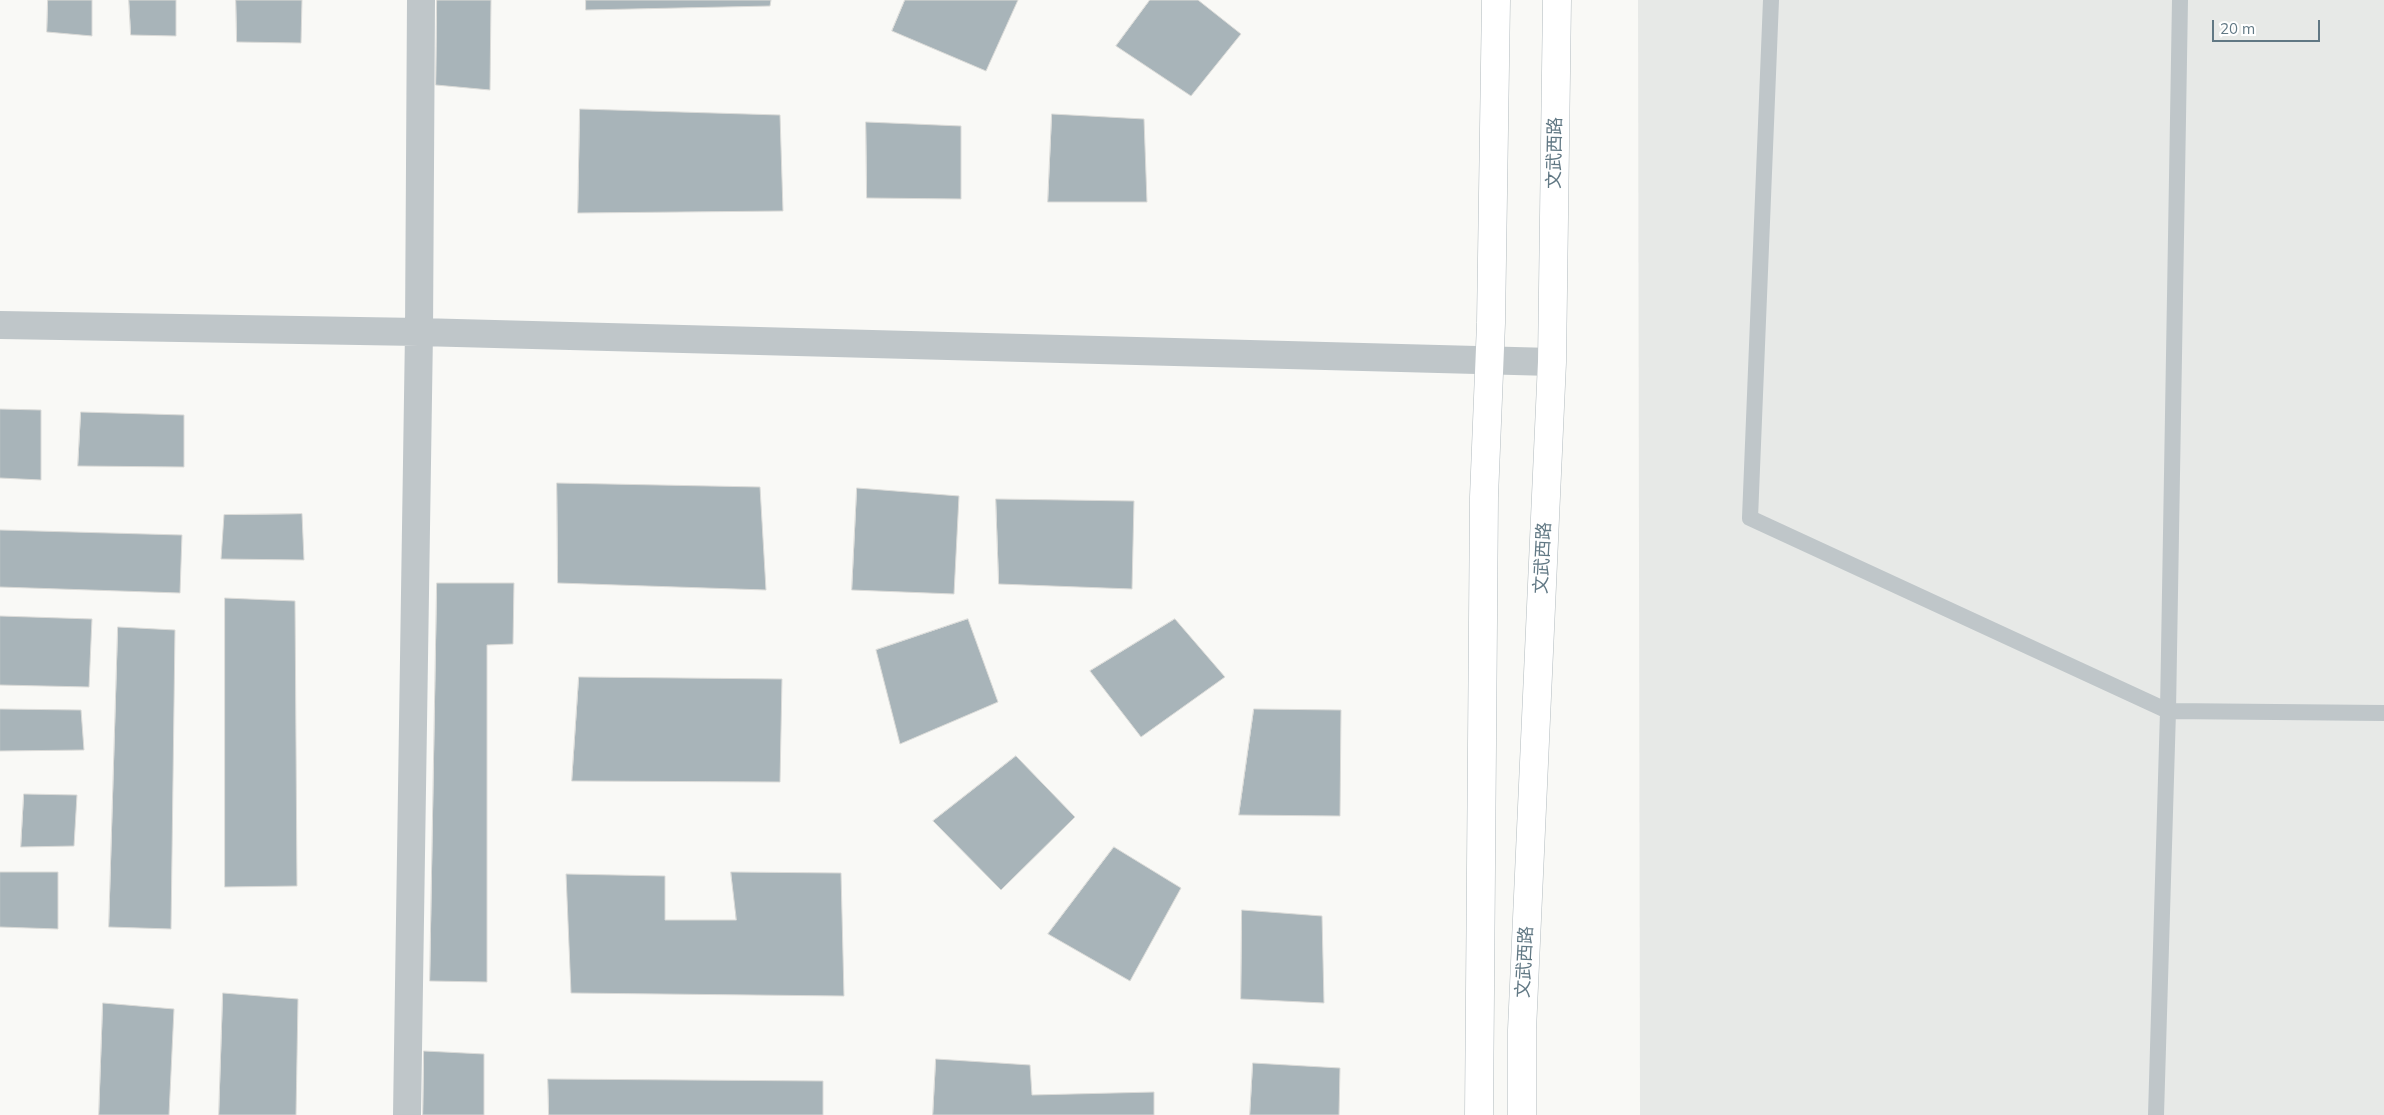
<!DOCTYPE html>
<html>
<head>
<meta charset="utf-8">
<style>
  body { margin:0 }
  #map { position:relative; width:2384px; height:1115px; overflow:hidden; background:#f9f9f6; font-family:Mulish,sans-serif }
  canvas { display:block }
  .scale { position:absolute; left:2212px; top:20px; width:108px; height:22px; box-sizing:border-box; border:2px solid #617884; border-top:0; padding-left:6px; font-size:15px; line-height:18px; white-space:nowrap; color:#617884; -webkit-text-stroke:4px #fff; paint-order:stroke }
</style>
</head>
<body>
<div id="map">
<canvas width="2384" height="1115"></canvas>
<div class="scale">20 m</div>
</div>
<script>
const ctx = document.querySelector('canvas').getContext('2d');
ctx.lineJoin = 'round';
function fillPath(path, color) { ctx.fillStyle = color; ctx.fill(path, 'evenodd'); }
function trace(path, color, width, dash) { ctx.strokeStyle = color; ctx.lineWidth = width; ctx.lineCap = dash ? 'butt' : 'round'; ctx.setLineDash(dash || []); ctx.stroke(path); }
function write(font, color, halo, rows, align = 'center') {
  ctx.font = font + ' Mulish,"Noto Sans SC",sans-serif'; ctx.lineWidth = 5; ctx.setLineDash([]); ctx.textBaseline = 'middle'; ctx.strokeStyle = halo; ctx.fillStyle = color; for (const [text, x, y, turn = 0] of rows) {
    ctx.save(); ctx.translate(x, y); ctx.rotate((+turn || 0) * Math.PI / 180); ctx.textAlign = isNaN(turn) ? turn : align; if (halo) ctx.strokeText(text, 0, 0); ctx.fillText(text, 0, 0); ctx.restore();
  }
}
const built = new Path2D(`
  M1638,0H2384V1115H1640Z`);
const building = new Path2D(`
  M48,0H92V36L47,32Z
  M129,0H176V36L131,35Z
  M236,0H302L301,43L237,42Z
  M437,0H491L490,90L436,85Z
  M586,0H771L770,6L586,10Z
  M905,0H1018L986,71L892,31Z
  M1150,0H1198L1241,34L1191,96L1116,46Z
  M580,109L780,115L783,211L578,213Z
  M1052,114L1144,119L1147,202H1048Z
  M866,122L961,126V199L867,198Z
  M0,409L41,410V480L0,478Z
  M81,412L184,415V467L78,466Z
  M557,483L760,487L766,590L558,583Z
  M857,488L959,496L954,594L852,590Z
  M996,499L1134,501L1132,589L999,584Z
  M302,514L304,560L221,559L224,515Z
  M0,530L182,535L180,593L0,587Z
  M437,583H514L513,644L487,645V982L430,981Z
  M225,598L295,601L297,886L225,887Z
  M0,616L92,619L89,687L0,685Z
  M968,619L998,702L900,744L876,650Z
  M1175,619L1225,677L1141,737L1090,671Z
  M118,627L175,630L171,929L109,927Z
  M579,677L782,679L780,782L572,781Z
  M0,709L81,710L84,750L0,751Z
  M1254,709L1341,710L1340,816L1239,815Z
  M1016,756L1075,817L1001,890L933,821Z
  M24,794L77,795L74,846L21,847Z
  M1114,847L1181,888L1130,981L1048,934Z
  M0,872H58V929L0,927Z
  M731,872L841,873L844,996L571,993L566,874L665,876V920H736Z
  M1242,910L1322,916L1324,1003L1241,999Z
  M223,993L298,999L296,1115H219Z
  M103,1003L174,1009L169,1115H99Z
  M424,1051L484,1054V1115H423Z
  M936,1059L1030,1065L1032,1095L1154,1092V1115H933Z
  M1253,1063L1340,1068L1339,1115H1250Z
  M548,1079L823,1081V1115H549Z`);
const lane = new Path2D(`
  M1771,0L1750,518L2168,711L2384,713
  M2156,1115L2168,711L2180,0`);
const street = new Path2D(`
  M0,325L419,332L1552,362
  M407,1115L419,332L421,0`);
const secondary = new Path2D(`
  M1479,1115L1484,497L1491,323L1496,0
  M1522,1115V1030L1552,362L1557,0`);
const streetNames = [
  ["文武西路",1555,153,-89],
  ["文武西路",1543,558,-87],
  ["文武西路",1525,962,-87]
];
fillPath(built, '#e7e9e7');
fillPath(building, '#a8b4b9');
trace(building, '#dbdbd8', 1);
trace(secondary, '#b1babe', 29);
trace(lane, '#bfc6c9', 16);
trace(street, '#bfc6c9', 28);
trace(secondary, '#fff', 28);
write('18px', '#617884', '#fff', streetNames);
</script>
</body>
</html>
